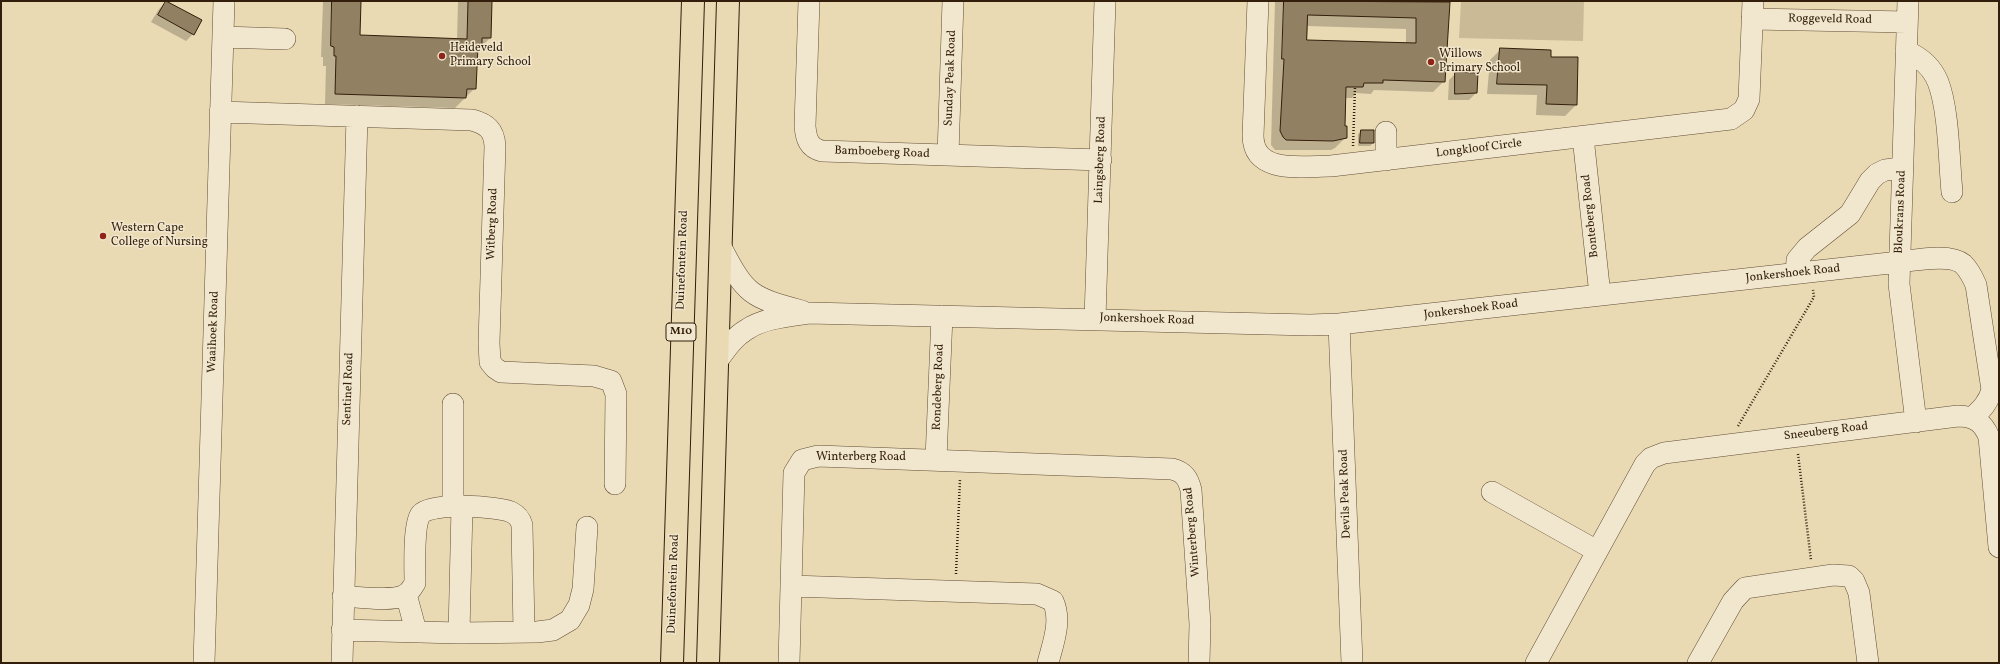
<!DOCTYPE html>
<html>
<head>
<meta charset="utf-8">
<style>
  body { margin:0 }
  #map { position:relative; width:2000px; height:664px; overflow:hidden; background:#eadab3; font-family:Vollkorn,serif }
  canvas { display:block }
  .frame { position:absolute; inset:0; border:2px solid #321e0b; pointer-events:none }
</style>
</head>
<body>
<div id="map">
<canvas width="2000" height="664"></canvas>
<div class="frame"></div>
</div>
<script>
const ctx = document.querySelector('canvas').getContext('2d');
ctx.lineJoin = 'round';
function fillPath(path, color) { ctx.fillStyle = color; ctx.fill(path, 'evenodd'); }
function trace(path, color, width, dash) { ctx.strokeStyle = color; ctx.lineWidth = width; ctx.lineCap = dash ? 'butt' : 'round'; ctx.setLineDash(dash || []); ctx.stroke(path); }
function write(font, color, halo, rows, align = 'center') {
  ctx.font = font + ' Vollkorn,serif'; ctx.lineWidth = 3; ctx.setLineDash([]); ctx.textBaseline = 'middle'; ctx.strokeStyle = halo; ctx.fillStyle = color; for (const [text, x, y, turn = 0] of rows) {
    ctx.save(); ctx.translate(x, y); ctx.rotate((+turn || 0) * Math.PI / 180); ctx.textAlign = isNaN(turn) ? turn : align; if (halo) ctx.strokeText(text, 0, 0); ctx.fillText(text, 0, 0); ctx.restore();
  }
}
const green = new Path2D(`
  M1461,1H1584L1583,41L1459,38Z`);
const shadow = new Path2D(`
  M323,1H360L359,36L457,40L458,1H491L490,38L477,51L475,88L455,108L325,104L326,66H323V57H321Z
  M1275,1H1442L1444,81L1433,92L1374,90L1371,94L1356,93L1352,98H1345L1344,127L1346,137L1335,148L1331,150H1275L1271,145ZM1307,26L1406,29V44L1306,41Z
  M166,2L193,34L186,41L151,22L159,9Z
  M1501,49L1549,58L1576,105L1565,116L1536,115L1537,95L1487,94L1490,60Z
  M1456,73L1476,93L1469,100H1448L1449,80Z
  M1362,131L1373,143L1370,146H1358V134Z`);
const building = new Path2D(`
  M166,1L202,20L194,35L158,15Z
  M332,1H361L360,35L467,39L468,1H492L491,38H482V47H478L476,89H467L466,98L335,94L336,56H334V47L331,46Z
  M1284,1L1450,2L1445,82L1383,80V83H1364L1363,87H1346L1345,126H1347V138L1333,141L1286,140L1283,137L1280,131L1284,59H1282ZM1308,15L1416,18V43L1307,40Z
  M1500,48L1551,50V57H1578L1577,105L1546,104L1547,85L1497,84Z
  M1455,72L1478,73L1477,93L1455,94Z
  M1361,130H1374V143H1360Z`);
const path = new Path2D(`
  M1353,146L1355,87
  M1738,426L1814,297L1813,290
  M1798,454L1811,560
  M956,574L960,479`);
const minor = new Path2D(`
  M809,1L805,126C806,139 809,148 822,151L1101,160
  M1258,1L1253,136C1254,175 1303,166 1331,166L1731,119L1744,110L1749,99L1753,1
  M1908,1L1899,284L1916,422
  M1752,19L1907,22
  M223,37L285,39
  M1906,51C1920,57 1932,67 1938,82C1949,110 1949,162 1952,192
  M220,112L472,120C487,124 494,130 495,146L489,343L490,362L495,368L501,372L594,376L611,381L616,394L615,484
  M1583,137L1600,295
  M948,155L953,1
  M1386,160V132
  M721,247C746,295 750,297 802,311
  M1796,273L1797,260L1807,248L1850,214L1870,181L1877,174L1885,170L1902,168
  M1095,319L1105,1
  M1339,324L1352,663
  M718,360C726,349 734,337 746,330C763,318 789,316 809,313L1310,325L1339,324L1899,262C1916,260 1950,253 1963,264C1969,270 1973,278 1976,285L1992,390C1988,403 1982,409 1972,418
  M453,404V506
  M936,459L942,316
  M1492,492L1597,551
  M406,594L416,631
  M343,596C358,597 392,602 405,595C410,592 412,588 415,583C415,569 413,524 421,514C431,502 497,506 511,512C517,515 520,518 522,525L524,632
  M342,630L459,633L537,632L553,630L570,620L579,605L583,589L587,527
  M459,633L462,507
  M204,663L224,1
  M342,663L357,116
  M789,663L791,586
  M1048,663C1053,643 1062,621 1053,601L1037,594L791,586L794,473L802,460L818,456L1172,469C1184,472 1188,478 1191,490L1200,624L1199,663
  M1536,663L1645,464L1651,458L1664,453L1958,416C1974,416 1983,422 1989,437L1999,547
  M1698,663L1733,601L1745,588L1833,575L1849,576L1854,581L1859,593L1868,663`);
const major = new Path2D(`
  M672,663L693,1
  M708,663L728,1`);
const markers = [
  [442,56,4,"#8f2418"],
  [1431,62,4,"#8f2418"],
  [103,236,4,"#8f2418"]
];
const shields = [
  [681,332,30]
];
const shieldNames = [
  ["M10",681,332]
];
const streetNames = [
  ["Roggeveld Road",1830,20,1],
  ["Sunday Peak Road",951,78,-88],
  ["Longkloof Circle",1479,149,-7],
  ["Bamboeberg Road",882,153,2],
  ["Laingsberg Road",1101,160,-88],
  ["Bloukrans Road",1901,212,-88],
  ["Bonteberg Road",1591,216,-96],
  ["Witberg Road",493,224,-88],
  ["Duinefontein Road",683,260,-88],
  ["Jonkershoek Road",1793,274,-6],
  ["Jonkershoek Road",1471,310,-7],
  ["Jonkershoek Road",1147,320,2],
  ["Waaihoek Road",214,332,-88],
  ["Rondeberg Road",939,387,-88],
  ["Sentinel Road",349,389,-88],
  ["Sneeuberg Road",1826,432,-7],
  ["Winterberg Road",861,458],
  ["Devils Peak Road",1346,494,-92],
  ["Winterberg Road",1193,532,-95],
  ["Duinefontein Road",674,584,-88]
];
const poiNames = [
  ["Heideveld",450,49],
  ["Primary School",450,63],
  ["Willows",1439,55],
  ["Primary School",1439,69],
  ["Western Cape",111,229],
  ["College of Nursing",111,243]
];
fillPath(green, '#cbba96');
fillPath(shadow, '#0003');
fillPath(building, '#928062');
trace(building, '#321e0b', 1);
trace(minor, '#604d35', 22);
trace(major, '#321e0b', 24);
trace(path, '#321e0b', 2.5, [1, 2]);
trace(minor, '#f1e7ce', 21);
trace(major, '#eadab3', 22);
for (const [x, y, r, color] of markers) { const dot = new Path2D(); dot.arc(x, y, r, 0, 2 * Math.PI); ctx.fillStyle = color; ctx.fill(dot); trace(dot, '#f1e7ce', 1.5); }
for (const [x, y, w] of shields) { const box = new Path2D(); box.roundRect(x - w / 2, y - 9, w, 18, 3); ctx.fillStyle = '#f1e7ce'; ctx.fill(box); trace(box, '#321e0b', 1); }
write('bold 11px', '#321e0b', null, shieldNames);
write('12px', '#321e0b', '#f1e7ce', streetNames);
write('12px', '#321e0b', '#f1e7ce', poiNames, 'left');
</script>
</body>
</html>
